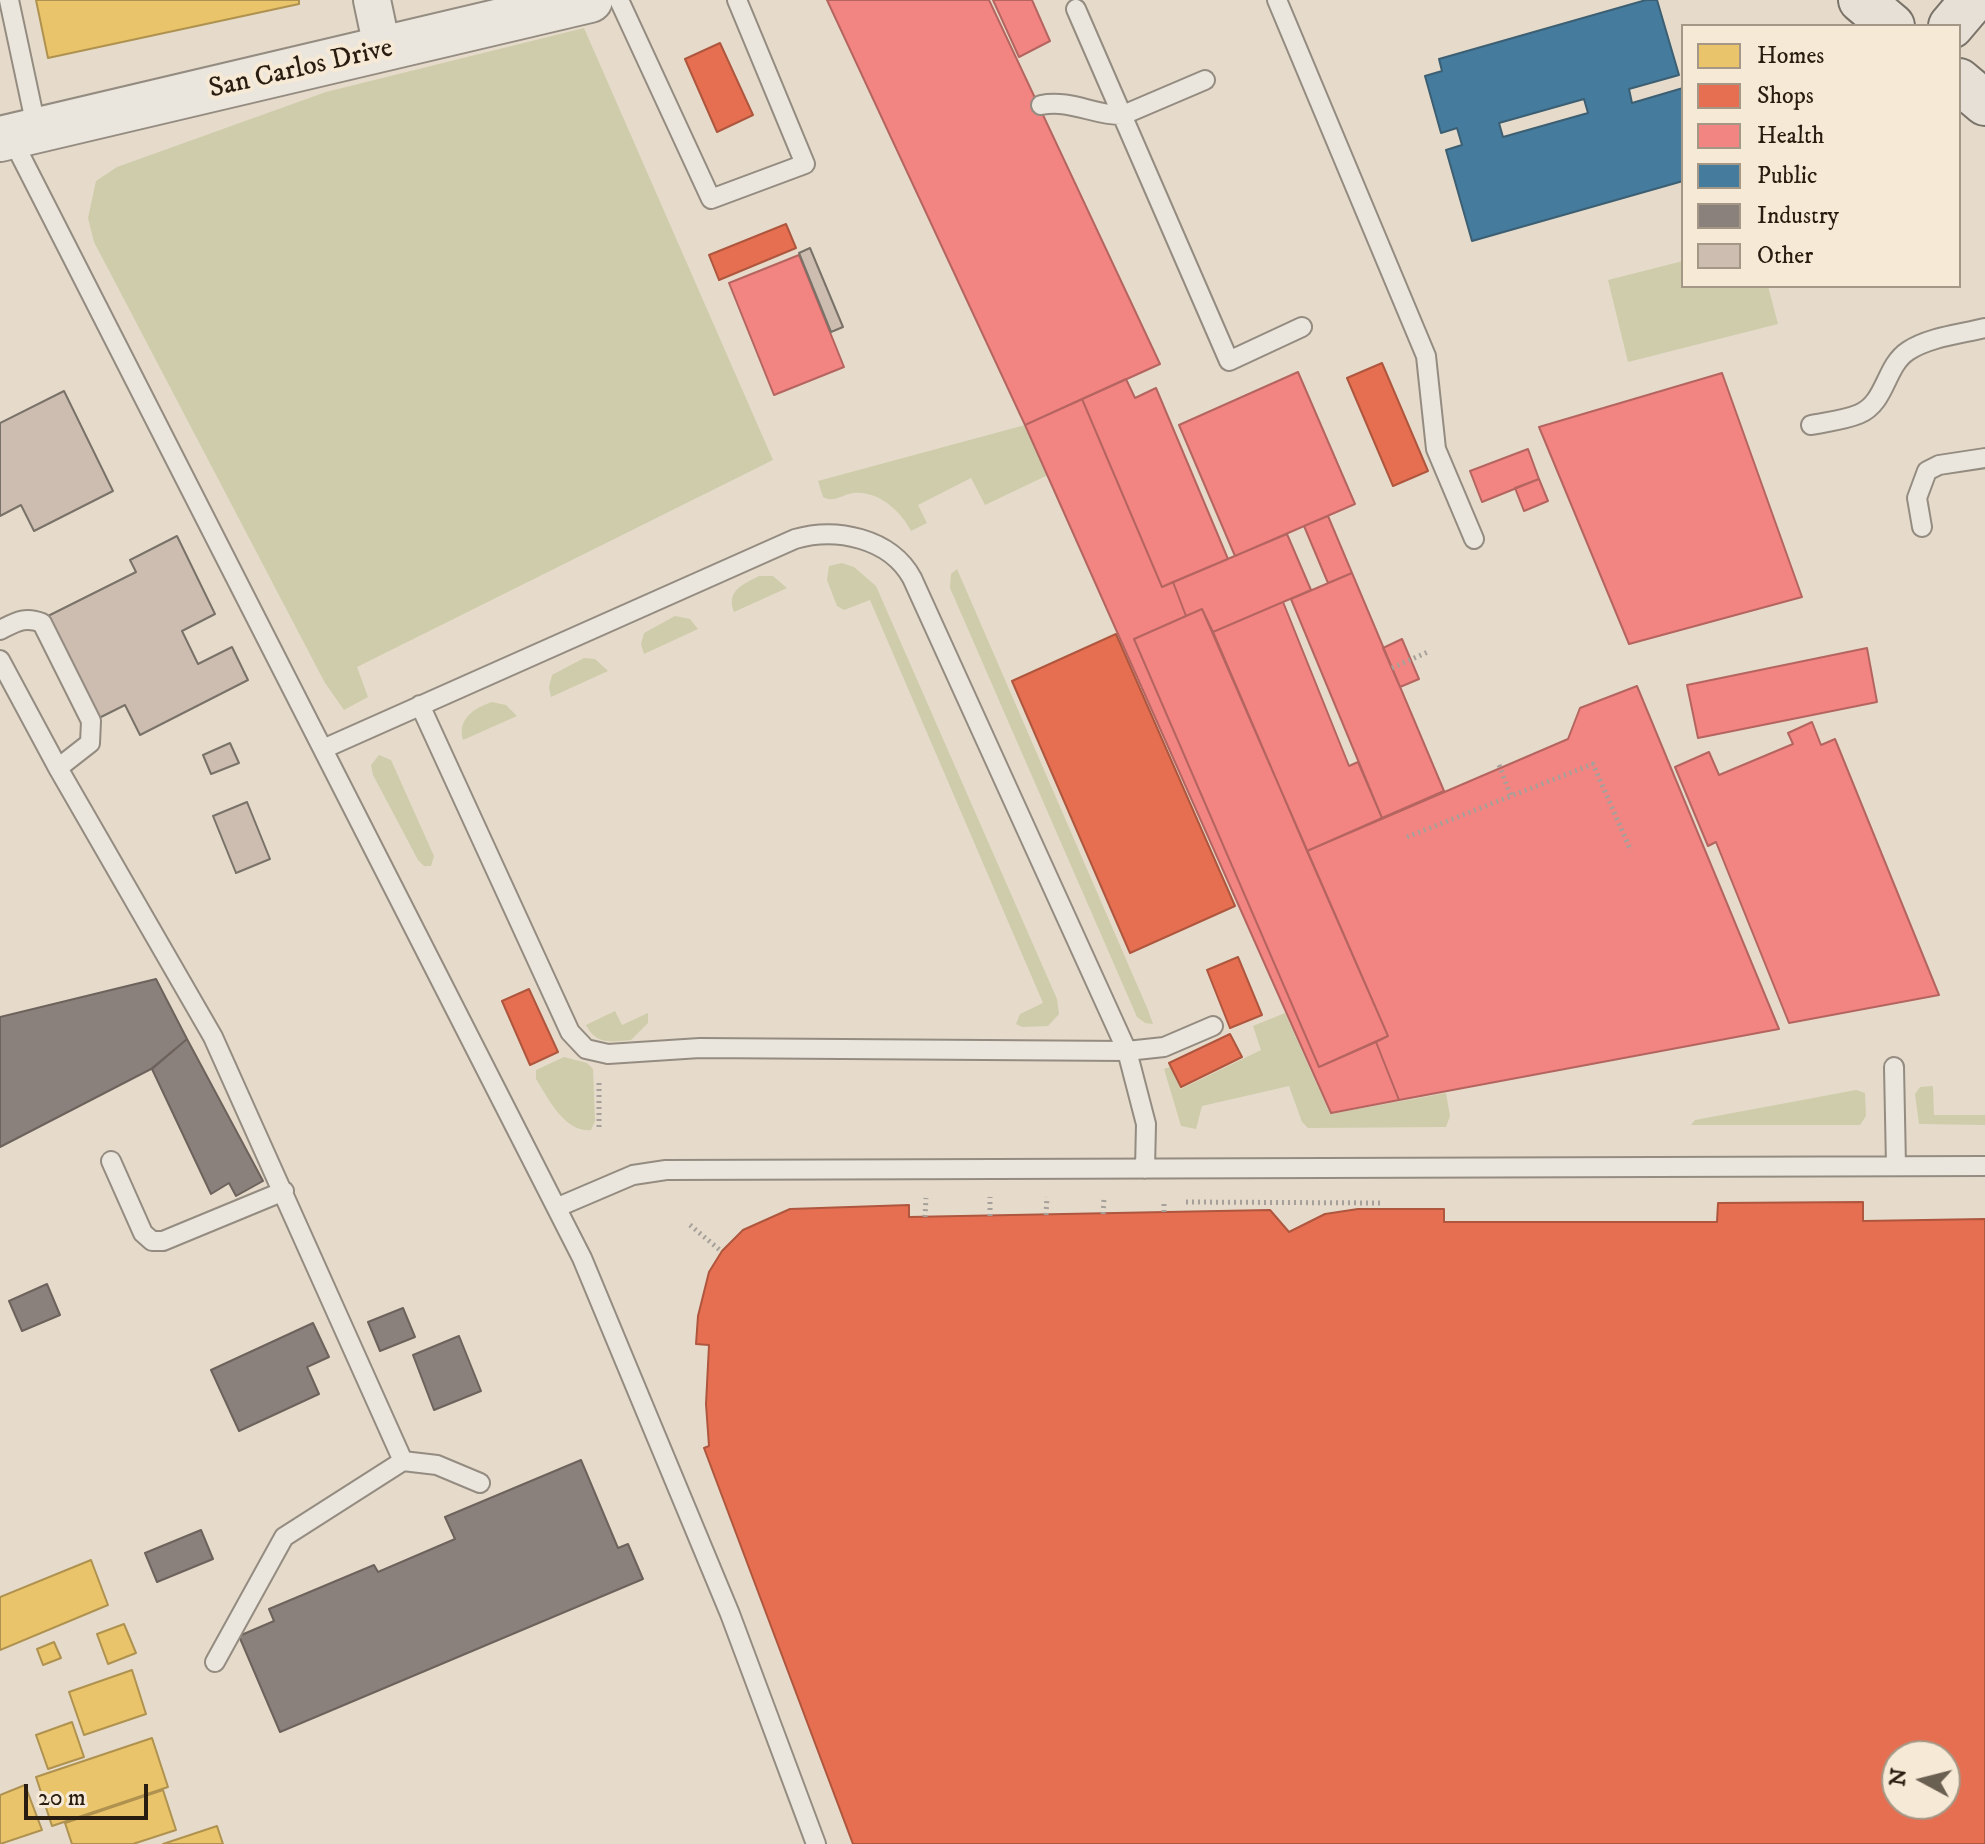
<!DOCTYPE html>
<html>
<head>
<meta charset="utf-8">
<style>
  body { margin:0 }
  #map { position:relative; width:1985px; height:1844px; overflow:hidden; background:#e6dbca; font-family:"IM FELL DW Pica",serif }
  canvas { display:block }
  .legend { position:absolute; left:1681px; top:24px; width:280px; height:264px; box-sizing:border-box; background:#f6e9d5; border:2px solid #a49786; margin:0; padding:10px 14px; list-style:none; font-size:24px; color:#281d10 }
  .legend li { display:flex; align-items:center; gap:16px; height:40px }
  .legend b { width:40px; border:2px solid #a49786 }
  .north { position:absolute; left:1881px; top:1740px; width:80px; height:80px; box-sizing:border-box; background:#f6e9d5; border:2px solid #a49786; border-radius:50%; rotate:277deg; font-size:22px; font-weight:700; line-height:32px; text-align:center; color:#281d10 }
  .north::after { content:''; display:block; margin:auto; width:28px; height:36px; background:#6a6051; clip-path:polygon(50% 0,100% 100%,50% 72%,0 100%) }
  .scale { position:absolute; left:24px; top:1784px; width:124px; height:36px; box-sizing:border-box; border:4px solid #281d10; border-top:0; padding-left:10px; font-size:24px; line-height:28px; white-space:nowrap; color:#281d10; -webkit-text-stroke:6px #f6e9d5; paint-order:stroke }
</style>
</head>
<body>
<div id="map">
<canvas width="1985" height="1844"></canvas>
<ul class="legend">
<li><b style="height:22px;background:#e9c46a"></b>Homes</li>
<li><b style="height:22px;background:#e76f51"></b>Shops</li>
<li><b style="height:22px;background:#f28482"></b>Health</li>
<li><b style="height:22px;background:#457b9d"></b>Public</li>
<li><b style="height:22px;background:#8a817c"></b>Industry</li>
<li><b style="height:22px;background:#cdbcb0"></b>Other</li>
</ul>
<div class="north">N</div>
<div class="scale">20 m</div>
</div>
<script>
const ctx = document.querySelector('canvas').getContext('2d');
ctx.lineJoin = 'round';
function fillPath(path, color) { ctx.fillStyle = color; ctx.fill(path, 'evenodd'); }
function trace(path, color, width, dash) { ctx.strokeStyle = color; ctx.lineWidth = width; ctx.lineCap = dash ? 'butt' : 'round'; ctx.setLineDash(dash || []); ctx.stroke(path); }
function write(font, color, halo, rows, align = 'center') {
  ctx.font = font + ' "IM FELL DW Pica",serif'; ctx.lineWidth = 8; ctx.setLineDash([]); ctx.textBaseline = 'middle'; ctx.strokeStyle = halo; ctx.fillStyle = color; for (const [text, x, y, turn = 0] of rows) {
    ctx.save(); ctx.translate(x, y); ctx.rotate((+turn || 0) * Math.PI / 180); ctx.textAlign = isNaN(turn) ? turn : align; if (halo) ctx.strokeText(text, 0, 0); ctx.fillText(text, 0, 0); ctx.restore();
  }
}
const green = new Path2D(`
  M584,28L773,460L357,667L368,697L344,710L325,683L94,242L88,218L96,181L117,167L326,92Z
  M1683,261V286H1768L1778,324L1628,362L1608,280Z
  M1025,425L1048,475L985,505L971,478L918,505L927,523L911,531C901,511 878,490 853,493C842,495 833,503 823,497L818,481Z
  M842,563L854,567L876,586L1057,999L1059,1014L1048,1026L1022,1027L1016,1024L1020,1014L1043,1003L870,600L844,610L837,606L827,580L829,566Z
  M957,569L1148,1010L1153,1024L1145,1023L1137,1017L950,588L951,574Z
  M759,576H773L787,588L734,612C726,591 742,585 759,576Z
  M675,616L690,619L698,629L644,654L641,644L644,633Z
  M584,658L595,659L608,671L551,697L549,687L552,675Z
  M492,702L506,705L517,716L463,740C457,719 474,708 492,702Z
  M379,755L391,760L434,856L431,866H424L418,860L373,775L371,765Z
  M615,1011L622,1025L648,1013V1023L631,1040C611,1042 596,1045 586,1025Z
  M1285,1013L1330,1114L1446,1093L1450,1116L1446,1127L1308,1128L1302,1122L1289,1086L1202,1106L1196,1129L1181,1126L1164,1069L1170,1067L1181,1089L1261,1050L1253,1026Z
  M564,1057L587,1063L593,1069L595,1121L591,1130C565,1133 548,1098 536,1079V1070Z
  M1933,1086L1934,1115H1985V1125L1919,1124L1915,1094L1920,1087Z
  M1856,1090L1865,1093L1866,1116L1860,1125H1691L1695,1120Z`);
const homes = new Path2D(`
  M36,0H299V4L48,58Z
  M91,1560L108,1605L0,1650V1597Z
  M124,1624L136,1653L108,1664L97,1634Z
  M54,1642L61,1658L43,1665L37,1649Z
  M132,1670L146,1714L84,1735L69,1692Z
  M72,1722L84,1757L48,1769L36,1735Z
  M152,1738L168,1787L52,1826L36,1777Z
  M25,1785L42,1830L0,1844V1795Z
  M163,1790L176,1830L133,1844H72L65,1823Z
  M217,1826L223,1844H163Z`);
const shops = new Path2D(`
  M720,43L753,115L717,132L685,59Z
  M786,224L796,248L719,280L709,255Z
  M1382,363L1428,471L1393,486L1347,378Z
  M1116,634L1235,906L1130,953L1012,681Z
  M1238,957L1262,1015L1230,1028L1207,970Z
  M529,989L558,1052L530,1065L502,1001Z
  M1230,1034L1242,1057L1181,1087L1169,1063Z
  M1863,1202V1221L1985,1219V1844H853L704,1448L709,1446L706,1404L709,1345L696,1344L698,1316L709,1272L722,1251L743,1230L790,1209L909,1205V1217L1270,1210L1289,1232L1325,1214L1358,1209H1444V1222H1717L1718,1203ZM1897,1756H1945V1804H1897Z`);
const health = new Path2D(`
  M827,0H989L1160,364L1025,425Z
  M993,0H1032L1050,41L1019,57Z
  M799,255L844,367L774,395L729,283Z
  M1298,372L1355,504L1235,556L1179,425Z
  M1722,373L1802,597L1629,644L1539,427Z
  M1126,379L1135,398L1156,388L1228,559L1162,587L1082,399Z
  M1082,399L1162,587L1173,582L1186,616L1134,639L1319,1067L1376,1042L1399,1100L1331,1113L1025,425Z
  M1528,449L1539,479L1482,502L1470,471Z
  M1539,479L1548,501L1524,511L1515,488Z
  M1328,516L1352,573L1328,583L1304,526Z
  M1287,534L1311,590L1213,632L1202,609L1186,616L1173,582Z
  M1352,573L1444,791L1382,818L1291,599Z
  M1283,602L1349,766L1358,762L1382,818L1307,851L1213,632Z
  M1202,609L1388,1036L1319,1067L1134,639Z
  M1402,639L1419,679L1400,687L1383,648Z
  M1867,648L1877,702L1698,738L1687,685Z
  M1637,686L1779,1029L1399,1100L1376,1042L1388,1036L1307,851L1568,739L1580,708Z
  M1812,722L1821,745L1835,739L1939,995L1789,1023L1716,842L1708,846L1675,767L1709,752L1719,775L1793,744L1788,733Z`);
const public = new Path2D(`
  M1646,0H1657L1679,75L1629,89L1632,103L1683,88V181L1472,241L1446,150L1462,145L1457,128L1441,133L1425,76L1442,71L1439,59ZM1584,99L1588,113L1503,137L1499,123Z`);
const industry = new Path2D(`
  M156,979L187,1039L151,1069L0,1147V1017Z
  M187,1039L263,1181L236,1196L229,1183L211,1194L152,1069Z
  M47,1284L60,1315L22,1331L9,1301Z
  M403,1308L415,1337L380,1351L368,1322Z
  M313,1323L329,1357L307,1367L319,1394L239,1431L211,1370Z
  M459,1336L481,1391L434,1410L413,1355Z
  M581,1460L618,1548L628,1544L643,1579L280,1732L239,1636L274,1621L269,1609L374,1565L378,1572L455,1539L445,1517Z
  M201,1530L213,1559L157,1582L145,1553Z`);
const building = new Path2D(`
  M810,248L843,327L831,332L799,253Z
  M64,391L113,491L34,531L21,505L0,516V423Z
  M177,536L215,614L182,631L198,664L232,647L248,680L140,735L125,705L97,719L46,617L136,572L130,560Z
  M230,743L239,763L211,774L203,755Z
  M247,802L270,859L236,873L213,816Z`);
const path = new Path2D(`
  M1392,668L1430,651
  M1499,765L1511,796L1593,764L1631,851
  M1407,837L1511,796
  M599,1083V1130
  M1186,1202L1381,1203
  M1164,1212V1200
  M1103,1214L1104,1199
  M1046,1215L1047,1197
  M990,1216V1197
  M925,1217L926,1198
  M690,1225L721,1251`);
const service = new Path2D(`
  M9,0L37,131
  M619,0L711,199L805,164L737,0
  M1277,0L1426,356L1436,449L1474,539
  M1076,9L1229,361L1302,327
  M1041,105C1071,99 1095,116 1123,115L1205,80
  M11,137L582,1258L730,1614L816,1844
  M1811,425C1826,422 1845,420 1859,414C1886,403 1885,366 1908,351C1929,337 1961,334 1985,328
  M1922,527L1917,498L1927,471L1939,465L1985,458
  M0,630C16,622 25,616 42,623L91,721L90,743L58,768
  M0,660L58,768L213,1037L403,1461
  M420,705L570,1032L586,1049L608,1054L700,1048L1127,1051L1164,1047L1213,1026
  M323,749L795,539C836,527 890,538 912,578L1127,1051L1146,1124L1145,1169
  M1894,1067L1896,1166
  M111,1161L143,1233L152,1241H163L284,1191
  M558,1207L633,1175L666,1170L1985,1166
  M215,1662L284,1537L403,1461L437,1465L480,1483`);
const minor = new Path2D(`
  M372,0L383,52`);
const tertiary = new Path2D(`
  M0,139L590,0`);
const trunk = new Path2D(`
  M1861,0L1892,26
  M1951,26L1973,0
  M1959,81L1985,103`);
const streetNames = [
  ["San Carlos Drive",301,70,-13]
];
fillPath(green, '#ceccab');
fillPath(homes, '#e9c46a');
trace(homes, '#af924f', 2);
fillPath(shops, '#e76f51');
trace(shops, '#ae563e', 2);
fillPath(health, '#f28482');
trace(health, '#b56560', 2);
fillPath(public, '#457b9d');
trace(public, '#3c5f73', 2);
fillPath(industry, '#8a817c');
trace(industry, '#6d635c', 2);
fillPath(building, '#cdbcb0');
trace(building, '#797268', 2);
trace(service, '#948c81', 22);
trace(minor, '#948c81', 40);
trace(tertiary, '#948c81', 48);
trace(trunk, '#797268', 48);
trace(path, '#a5a099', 5, [2, 4]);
trace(service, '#eae5dd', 18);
trace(minor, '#eae5dd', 36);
trace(tertiary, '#eae5dd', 44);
trace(trunk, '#e7e0d7', 44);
write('28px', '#281d10', '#f6e9d5', streetNames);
</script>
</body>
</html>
